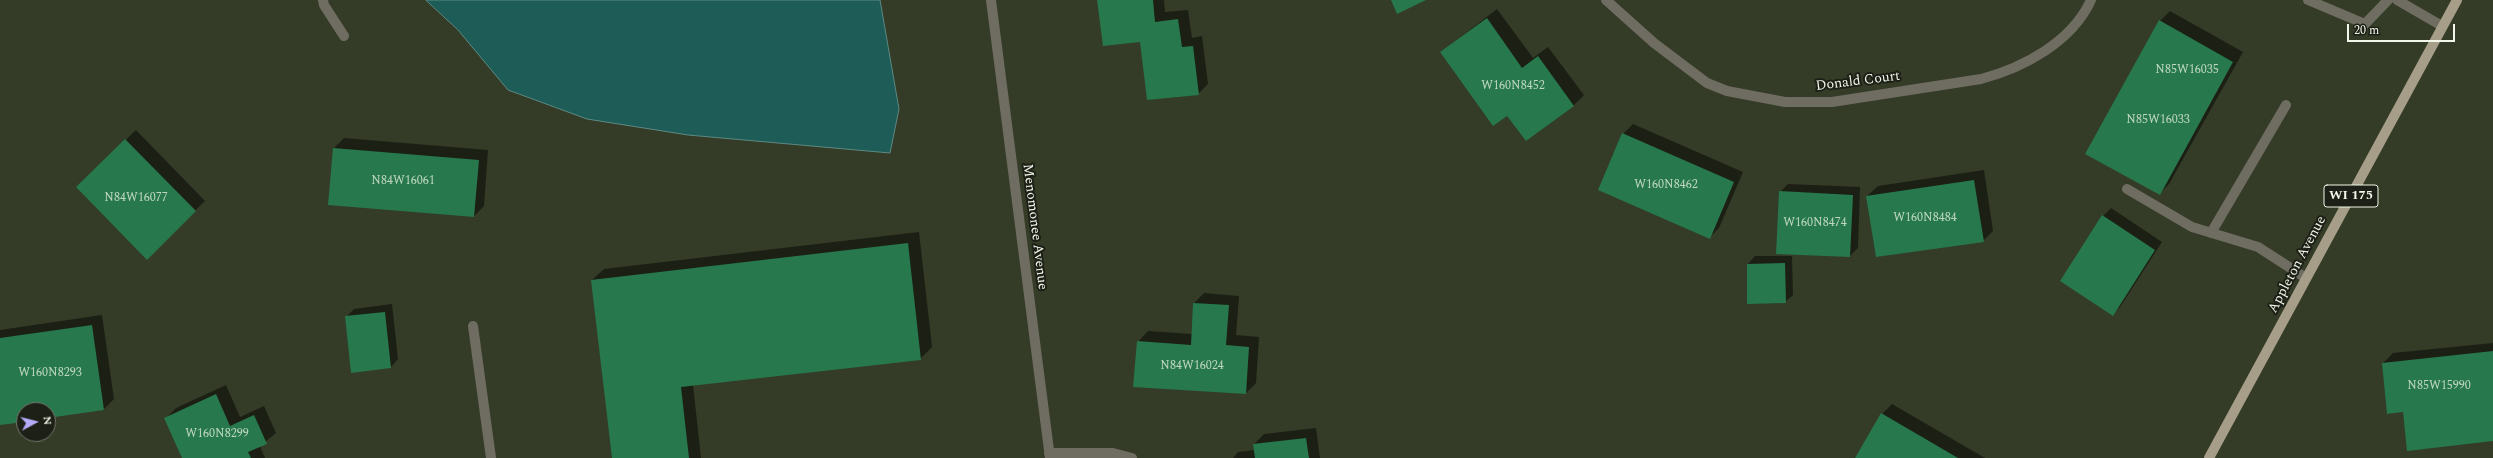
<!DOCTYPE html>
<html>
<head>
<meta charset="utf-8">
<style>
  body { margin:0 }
  #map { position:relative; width:2493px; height:458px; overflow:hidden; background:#343b26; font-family:Spectral,serif }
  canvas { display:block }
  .north { position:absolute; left:16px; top:402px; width:40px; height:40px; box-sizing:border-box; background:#1d2017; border:1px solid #72766b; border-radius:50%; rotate:83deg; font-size:11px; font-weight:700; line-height:16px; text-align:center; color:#f2f7e9 }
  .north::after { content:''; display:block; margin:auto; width:14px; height:18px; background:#b4acf9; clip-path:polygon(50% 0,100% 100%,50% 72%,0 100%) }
  .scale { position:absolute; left:2347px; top:24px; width:108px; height:18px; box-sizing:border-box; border:2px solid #f2f7e9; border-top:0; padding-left:5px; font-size:12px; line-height:14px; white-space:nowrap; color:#f2f7e9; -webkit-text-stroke:3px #1d2017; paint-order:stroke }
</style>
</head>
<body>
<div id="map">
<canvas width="2493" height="458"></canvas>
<div class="north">N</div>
<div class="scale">20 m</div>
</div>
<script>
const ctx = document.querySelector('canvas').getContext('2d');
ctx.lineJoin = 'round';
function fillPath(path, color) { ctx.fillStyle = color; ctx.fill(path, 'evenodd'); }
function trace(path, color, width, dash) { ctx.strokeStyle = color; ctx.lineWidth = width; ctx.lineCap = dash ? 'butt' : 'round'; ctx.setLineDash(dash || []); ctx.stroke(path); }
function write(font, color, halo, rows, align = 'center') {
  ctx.font = font + ' Spectral,serif'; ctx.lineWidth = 4; ctx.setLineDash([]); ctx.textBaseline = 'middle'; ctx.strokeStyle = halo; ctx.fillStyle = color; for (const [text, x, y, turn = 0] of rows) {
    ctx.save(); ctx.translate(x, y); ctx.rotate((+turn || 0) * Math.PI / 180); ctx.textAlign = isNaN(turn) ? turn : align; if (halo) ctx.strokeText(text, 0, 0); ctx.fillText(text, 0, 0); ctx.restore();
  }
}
const water = new Path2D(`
  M426,0H880L899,109L890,153L688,135L587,119L508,90L458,30Z`);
const shadow = new Path2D(`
  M1098,0H1164L1165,12L1188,10L1192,38L1202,36L1208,84L1198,94Z
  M1497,9L1533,58L1548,47L1584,95L1574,105L1526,139L1507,114L1441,52Z
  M2170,11L2243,52L2169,184L2159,194L2160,21Z
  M1633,124L1743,172L1719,228L1709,238L1623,134Z
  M136,130L205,201L147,258L78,187Z
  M344,138L488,150L484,206L474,216L334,148Z
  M1984,170L1993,231L1983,241L1867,196L1878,186Z
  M1788,184L1860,187L1858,248L1850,256L1780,192Z
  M2111,208L2162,242L2120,307L2113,314L2103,216Z
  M919,232L932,347L920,359L693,385L701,458H613L592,280L604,269Z
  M1755,256H1792L1793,295L1785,302L1748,264Z
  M1204,293L1239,296L1236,335L1259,337L1256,383L1246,393L1138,342L1148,331L1192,334L1194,303Z
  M392,304L398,359L391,367L346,317L354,309Z
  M102,315L114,399L104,409L48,417V410H24V421L0,424V330Z
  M2493,343V440L2404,411L2383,363L2393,353Z
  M226,385L240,417L264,406L276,433L260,446L265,458H184L166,418L176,408Z
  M1892,404L1985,458H1856L1882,414Z
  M1316,428L1320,458H1233L1238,452L1255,450L1254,444L1264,434Z`);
const building = new Path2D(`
  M1097,0H1153L1155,22L1178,19L1182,47L1193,46L1199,95L1147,100L1140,42L1103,46Z
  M1391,0H1426L1397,14Z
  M1487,18L1522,68L1538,56L1574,106L1526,141L1507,116L1493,126L1440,52Z
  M2159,20L2233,62L2160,195L2085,154Z
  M1622,133L1734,182L1710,239L1598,190Z
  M125,139L196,211L147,260L76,187Z
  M333,148L479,160L474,217L328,205Z
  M1974,180L1984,242L1876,257L1866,196Z
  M1779,191L1853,195L1850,257L1776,254Z
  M2102,215L2155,250L2113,316L2060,281Z
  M908,243L921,360L681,387L689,458H612L591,280Z
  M1785,263L1786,303L1747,304V264Z
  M1193,303L1229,305L1226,345L1249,347L1246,394L1133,387L1137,341L1191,345Z
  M385,312L391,368L351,373L345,316Z
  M92,325L104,410L48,418V410H24V422L0,425V338Z
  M2493,351V441L2407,451L2403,412L2387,414L2382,363Z
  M216,394L230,426L254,415L267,444L248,452L251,458H182L164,418Z
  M1881,413L1958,458H1855Z
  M1306,438L1309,458H1255L1253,444Z`);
const service = new Path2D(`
  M2308,0L2365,24L2388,0
  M2397,0L2442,26
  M2127,189L2192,227L2258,247L2306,278
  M2211,233L2286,105
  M473,326L491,458
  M1049,453H1113L1132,458`);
const minor = new Path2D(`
  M323,0L324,5L344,36
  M1606,0L1654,43L1707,83L1727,91L1785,102H1832L1981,79C2023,68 2072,42 2091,0`);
const tertiary = new Path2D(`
  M991,0L1050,458`);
const primary = new Path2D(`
  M2209,458L2457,0`);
const numberNames = [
  ["N85W16035",2187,71],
  ["W160N8452",1513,87],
  ["N85W16033",2158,121],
  ["N84W16061",403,182],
  ["W160N8462",1666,186],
  ["N84W16077",136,199],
  ["W160N8484",1925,219],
  ["W160N8474",1815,224],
  ["N84W16024",1192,367],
  ["W160N8293",50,374],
  ["N85W15990",2439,387],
  ["W160N8299",217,435]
];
const shields = [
  [2351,196,54]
];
const shieldNames = [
  ["WI 175",2351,196]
];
const streetNames = [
  ["Donald Court",1858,82,-7],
  ["Menomonee Avenue",1034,227,83],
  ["Appleton Avenue",2298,265,-62]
];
fillPath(water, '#1d5c57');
trace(water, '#5d8a83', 1);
fillPath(shadow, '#0007');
fillPath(building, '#27784c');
trace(service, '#6f6c61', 10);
trace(minor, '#6f6c61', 10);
trace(tertiary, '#6f6c61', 10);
trace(primary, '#a69e89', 10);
write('12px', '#bfd7c2', null, numberNames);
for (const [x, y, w] of shields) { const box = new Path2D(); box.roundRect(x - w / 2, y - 11, w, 22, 3); ctx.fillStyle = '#1d2017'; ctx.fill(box); trace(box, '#f2f7e9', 1); }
write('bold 13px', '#f2f7e9', null, shieldNames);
write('14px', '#f2f7e9', '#1d2017', streetNames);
</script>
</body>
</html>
